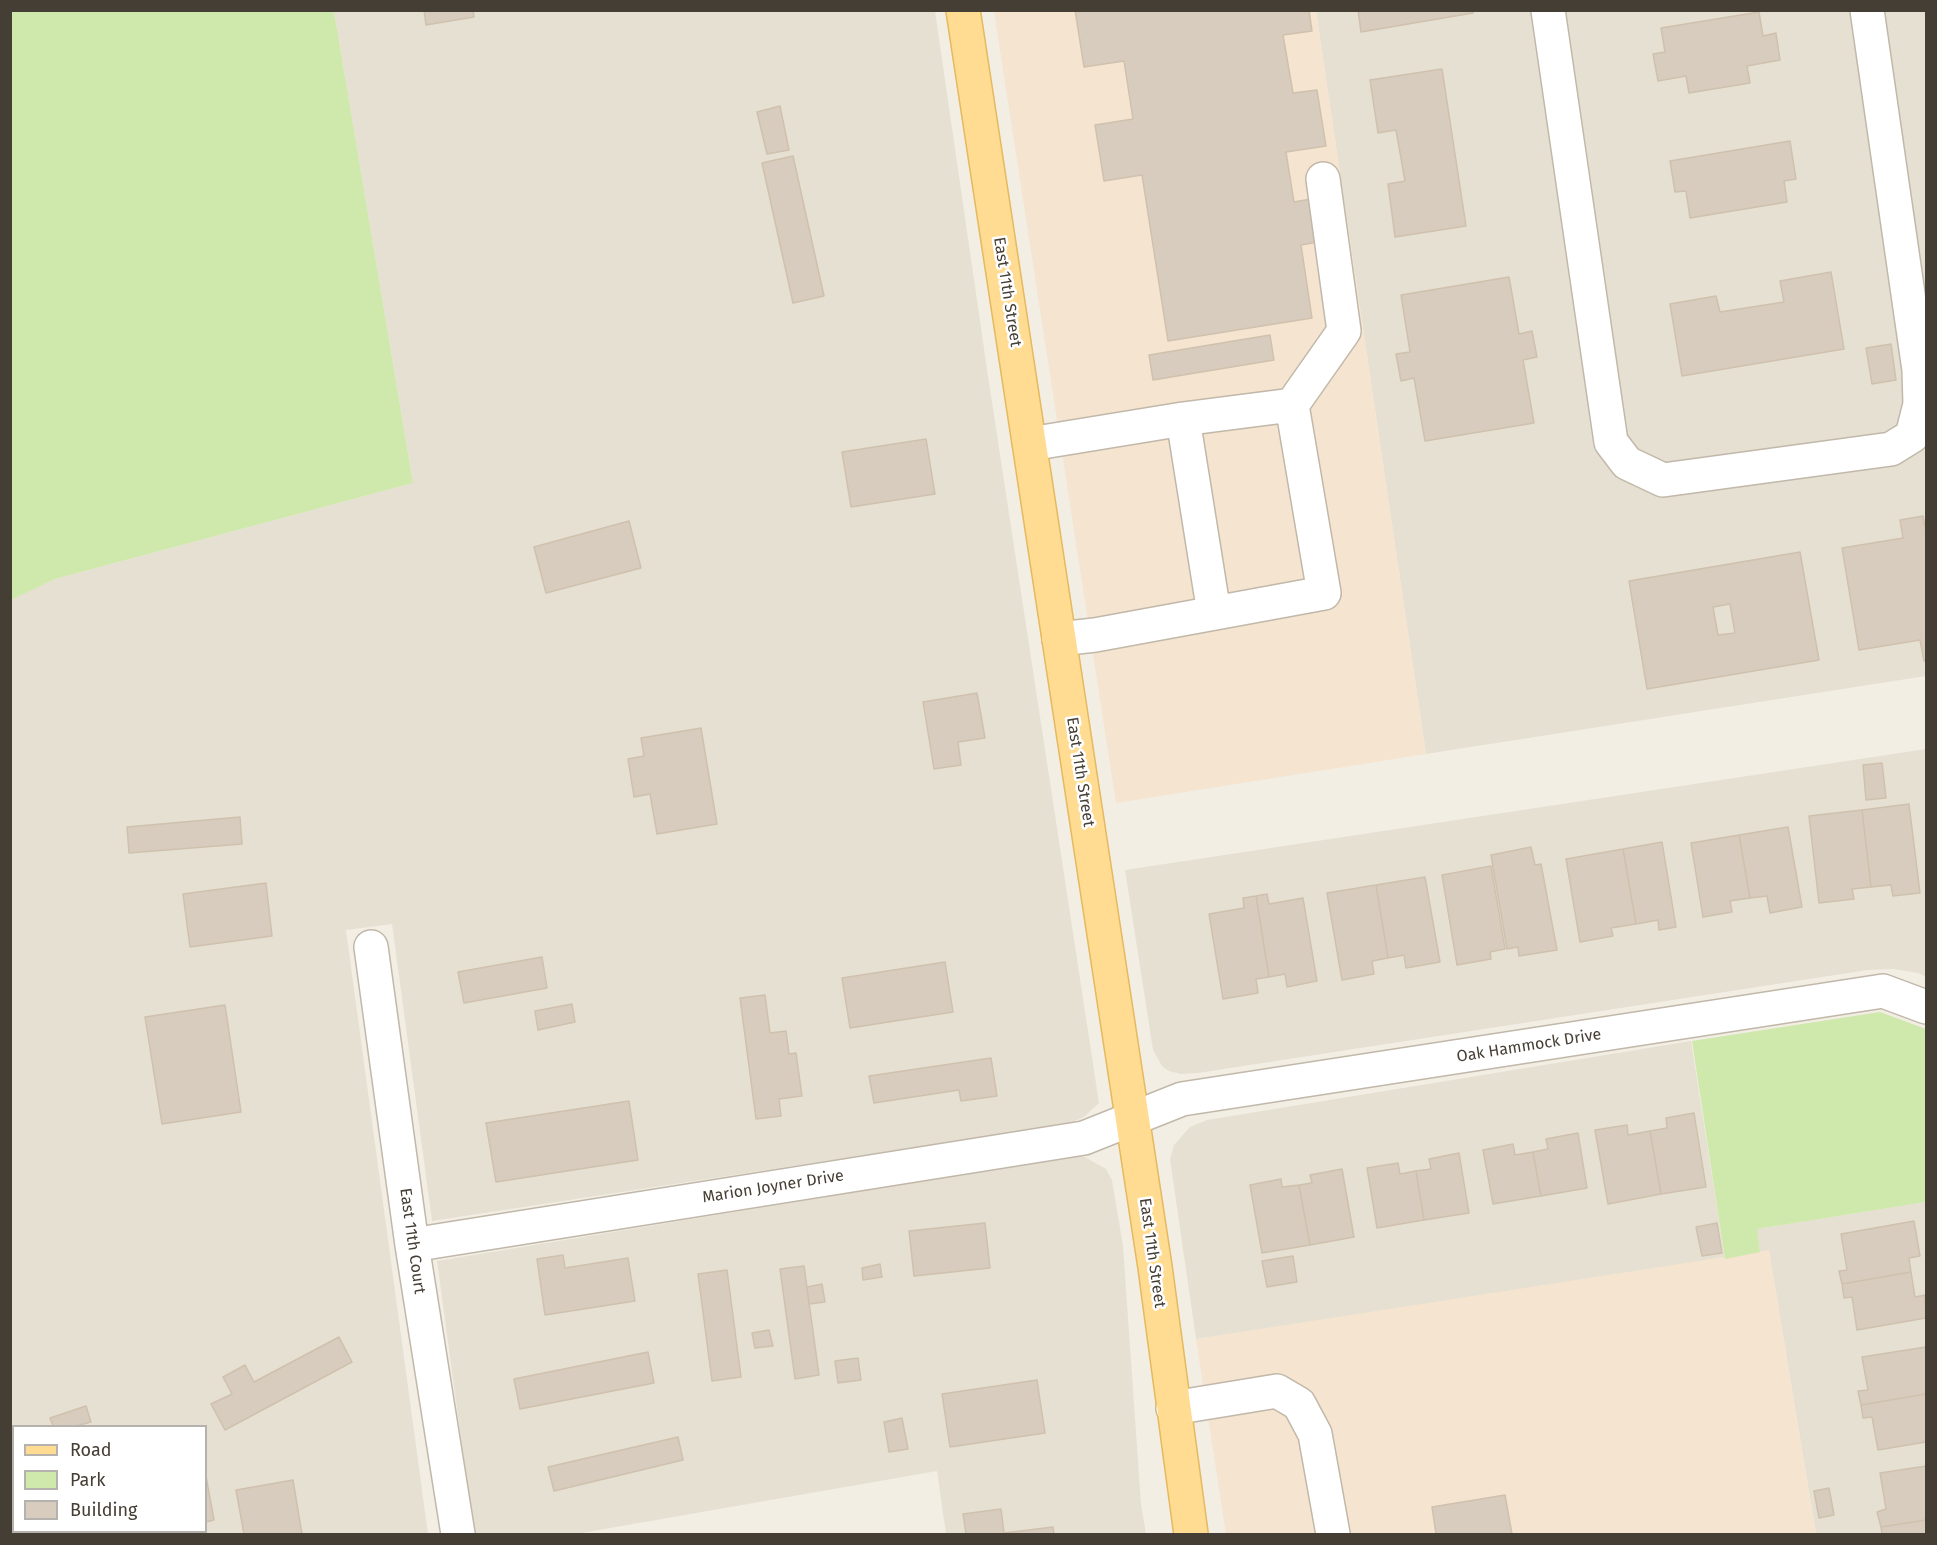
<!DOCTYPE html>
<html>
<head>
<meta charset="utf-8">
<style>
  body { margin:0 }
  #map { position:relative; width:1937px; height:1545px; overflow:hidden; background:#f2eee4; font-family:"Fira Sans",sans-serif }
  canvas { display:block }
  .frame { position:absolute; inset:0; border:12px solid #453e34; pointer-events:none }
  .legend { position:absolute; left:12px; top:1425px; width:195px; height:108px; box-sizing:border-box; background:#fff; border:2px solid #b5b2ae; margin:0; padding:8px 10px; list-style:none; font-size:18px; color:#453e34 }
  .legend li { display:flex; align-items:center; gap:12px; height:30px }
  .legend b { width:30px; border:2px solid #b5b2ae }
</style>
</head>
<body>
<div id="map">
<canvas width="1937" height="1545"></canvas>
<div class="frame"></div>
<ul class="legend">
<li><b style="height:8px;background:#ffdc91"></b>Road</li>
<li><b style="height:16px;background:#cfe8ac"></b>Park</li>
<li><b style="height:16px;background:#d7ccbd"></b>Building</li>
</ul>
</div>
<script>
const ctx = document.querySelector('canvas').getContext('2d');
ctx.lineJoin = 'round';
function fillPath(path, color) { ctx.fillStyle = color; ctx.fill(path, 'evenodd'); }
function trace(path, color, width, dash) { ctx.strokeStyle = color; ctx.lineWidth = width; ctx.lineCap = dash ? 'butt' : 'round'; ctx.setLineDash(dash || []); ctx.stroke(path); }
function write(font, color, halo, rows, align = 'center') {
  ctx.font = font + ' "Fira Sans",sans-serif'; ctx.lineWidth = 5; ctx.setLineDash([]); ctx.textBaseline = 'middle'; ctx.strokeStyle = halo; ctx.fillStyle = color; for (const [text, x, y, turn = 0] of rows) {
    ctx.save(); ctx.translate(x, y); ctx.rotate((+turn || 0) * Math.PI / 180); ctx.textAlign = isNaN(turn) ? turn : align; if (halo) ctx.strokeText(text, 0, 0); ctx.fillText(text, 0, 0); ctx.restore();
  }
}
const residential = new Path2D(`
  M334,11H935L988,376L1099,1103L1084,1117L1068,1124L432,1221L392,924L346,930L428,1534H11L10,600L55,579L413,483ZM14,1426H206V1532H14Z
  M1316,11H1926V676L1426,754Z
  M1926,749V977L1918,973L1894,969L1868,970L1198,1073L1181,1074L1169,1071L1162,1066L1153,1050L1125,870Z
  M1691,1041L1725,1259L1196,1339L1170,1159L1174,1145L1190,1127L1207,1120Z
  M1075,1156L1085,1157L1106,1169L1112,1180L1123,1246L1141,1504L1146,1534H946L937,1471L576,1534H474L437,1261Z
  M1926,1202V1534H1816L1769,1251L1760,1252L1757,1229Z`);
const commercial = new Path2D(`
  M994,11H1316L1426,754L1116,803Z
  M1769,1250L1816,1534H1226L1196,1339Z`);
const green = new Path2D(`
  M10,11H334L413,483L55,579L11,600Z
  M1880,1012L1926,1029V1202L1757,1229L1760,1252L1725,1259L1692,1041Z`);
const building = new Path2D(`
  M424,10H473L474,17L426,25Z
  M1075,10H1309L1312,31L1283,35L1293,93L1317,90L1326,146L1286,152L1294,202L1311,199L1318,242L1301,245L1312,318L1168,341L1142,175L1104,181L1095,125L1133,119L1124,61L1084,67Z
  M1358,10H1473V13L1361,32Z
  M1759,12L1763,36L1776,33L1780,60L1747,66L1750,83L1689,93L1686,76L1658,81L1653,54L1665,52L1661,28Z
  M1442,69L1466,226L1395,237L1388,184L1405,181L1396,130L1378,133L1370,80Z
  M780,106L789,150L767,154L757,112Z
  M1790,141L1796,179L1784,181L1787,202L1690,218L1686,191L1675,192L1670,161Z
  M793,156L824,296L793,303L762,163Z
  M1831,272L1844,349L1682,376L1670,304L1716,296L1720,312L1784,302L1780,281Z
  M1509,277L1519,334L1532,331L1537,357L1523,360L1534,423L1425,441L1414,378L1401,381L1396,354L1410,352L1401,295Z
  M1270,335L1274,360L1153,380L1149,355Z
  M1891,344L1896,380L1872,384L1866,348Z
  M926,439L935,494L851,507L842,452Z
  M1923,516L1926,532V660L1924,661L1920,640L1859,650L1842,548L1903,538L1900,520Z
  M629,521L641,568L546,593L534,547Z
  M1800,552L1819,660L1647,689L1629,581ZM1730,604L1735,633L1718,635L1713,607Z
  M977,693L985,738L958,742L961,765L934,769L923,702Z
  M701,728L717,824L657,834L650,794L634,797L628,759L644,756L641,738Z
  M1882,763L1886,798L1866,800L1863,765Z
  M1909,804L1920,893L1893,896L1891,885L1871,887L1862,810Z
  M1862,810L1871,887L1852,889L1854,899L1819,903L1809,816Z
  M240,817L242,844L129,853L127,827Z
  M1788,827L1802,907L1770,913L1767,896L1750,898L1739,835Z
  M1739,835L1750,898L1730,901L1732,912L1703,917L1691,843Z
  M1662,842L1676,927L1659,930L1658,920L1636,924L1623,849Z
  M1531,847L1535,865L1541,864L1557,950L1519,956L1518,947L1507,949L1491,855Z
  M1623,849L1636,924L1611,928L1613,936L1580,942L1566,859Z
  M1491,866L1505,949L1490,952L1491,959L1457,965L1442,875Z
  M1425,877L1440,962L1406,968L1404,955L1388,958L1376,885Z
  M266,883L272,936L190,947L183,894Z
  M1376,885L1388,958L1372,961L1374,974L1342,980L1327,893Z
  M1267,894L1269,904L1303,898L1317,981L1287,987L1285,974L1269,977L1256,896Z
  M1256,896L1269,977L1256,979L1258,993L1223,999L1209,914L1244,908L1243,898Z
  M542,957L547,988L464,1003L458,972Z
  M945,962L953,1012L850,1028L842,978Z
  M765,995L770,1033L786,1031L789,1054L796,1053L802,1096L779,1099L781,1116L756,1119L740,998Z
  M572,1004L575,1022L538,1030L535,1011Z
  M225,1005L241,1112L162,1124L145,1017Z
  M991,1058L997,1096L961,1101L959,1090L874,1103L869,1076Z
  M629,1101L638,1160L496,1182L486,1123Z
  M1694,1113L1706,1187L1661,1194L1650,1131L1667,1128L1666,1118Z
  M1627,1125L1628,1135L1650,1131L1661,1194L1608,1204L1595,1130Z
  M1578,1133L1587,1188L1541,1196L1533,1152L1548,1149L1546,1139Z
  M1513,1144L1515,1155L1533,1152L1541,1196L1493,1204L1483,1150Z
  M1459,1153L1469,1213L1424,1220L1416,1171L1431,1169L1429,1159Z
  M1398,1163L1400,1174L1416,1171L1424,1220L1377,1228L1367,1168Z
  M1342,1169L1354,1237L1310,1245L1299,1185L1312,1183L1310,1175Z
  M1281,1179L1282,1187L1299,1185L1310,1245L1262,1253L1250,1185Z
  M1914,1221L1920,1256L1909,1258L1911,1272L1842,1284L1839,1271L1847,1270L1841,1234Z
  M985,1223L990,1268L914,1276L909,1231Z
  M1717,1223L1722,1253L1702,1256L1696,1227Z
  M563,1255L565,1268L628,1258L635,1301L545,1315L537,1259Z
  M1293,1256L1297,1282L1267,1287L1262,1261Z
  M880,1264L882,1277L863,1280L862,1268Z
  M804,1266L819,1375L795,1379L780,1269Z
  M727,1270L741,1377L712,1381L698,1274Z
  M1911,1272L1915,1297L1925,1295L1926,1318L1857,1330L1852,1297L1844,1298L1842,1284Z
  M822,1284L825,1302L809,1304L807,1287Z
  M769,1330L773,1346L755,1348L752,1333Z
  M339,1337L352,1362L225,1430L211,1404L232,1394L223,1377L245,1365L254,1382Z
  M1926,1347V1394L1861,1405L1858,1391L1868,1390L1862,1357Z
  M648,1352L654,1383L520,1409L514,1379Z
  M858,1358L861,1380L838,1383L835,1361Z
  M1037,1380L1045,1433L950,1447L942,1394Z
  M1926,1394V1442L1878,1450L1872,1417L1863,1418L1861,1405Z
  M86,1406L91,1422L76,1426H53L50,1418Z
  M902,1418L908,1449L889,1452L884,1422Z
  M678,1437L683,1460L554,1491L548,1467Z
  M1926,1466V1520L1881,1527L1877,1512L1886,1509L1880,1473Z
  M206,1476L214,1520L206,1522Z
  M293,1480L302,1534H244L236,1490Z
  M1829,1488L1834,1515L1819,1518L1814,1491Z
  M1505,1495L1512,1534H1436L1432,1507Z
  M1001,1509L1004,1533L1053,1527L1054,1534H966L963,1514Z
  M1926,1520V1534H1882L1881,1527Z`);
const minor = new Path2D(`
  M1548,10L1611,442L1627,463L1663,480L1891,449L1912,436L1920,404L1919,370L1867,10
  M1292,405L1344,331L1323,179
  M1183,419L1214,613
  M1030,444L1183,419L1292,405L1324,593L1095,635L1059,639
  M371,947L412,1245L458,1534
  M412,1245L1084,1138L1182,1099L1883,991L1926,1007
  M1173,1408L1277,1391L1299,1404L1315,1434L1333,1534`);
const major = new Path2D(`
  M963,10L1155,1267L1191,1534`);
const streetNames = [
  ["East 11th Street",1007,292,81],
  ["East 11th Street",1080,772,81],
  ["Oak Hammock Drive",1529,1046,-9],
  ["Marion Joyner Drive",773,1187,-9],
  ["East 11th Court",412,1241,82],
  ["East 11th Street",1152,1253,82]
];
fillPath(residential, '#e6e0d2');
fillPath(commercial, '#f5e4cf');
fillPath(green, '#cfe8ac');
fillPath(building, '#d7ccbd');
trace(building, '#cfc1ad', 1.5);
trace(minor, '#c1b8aa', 36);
trace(major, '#e5b960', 36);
trace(minor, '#fff', 33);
trace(major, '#ffdc91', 33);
write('16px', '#453e34', '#fff', streetNames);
</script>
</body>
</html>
